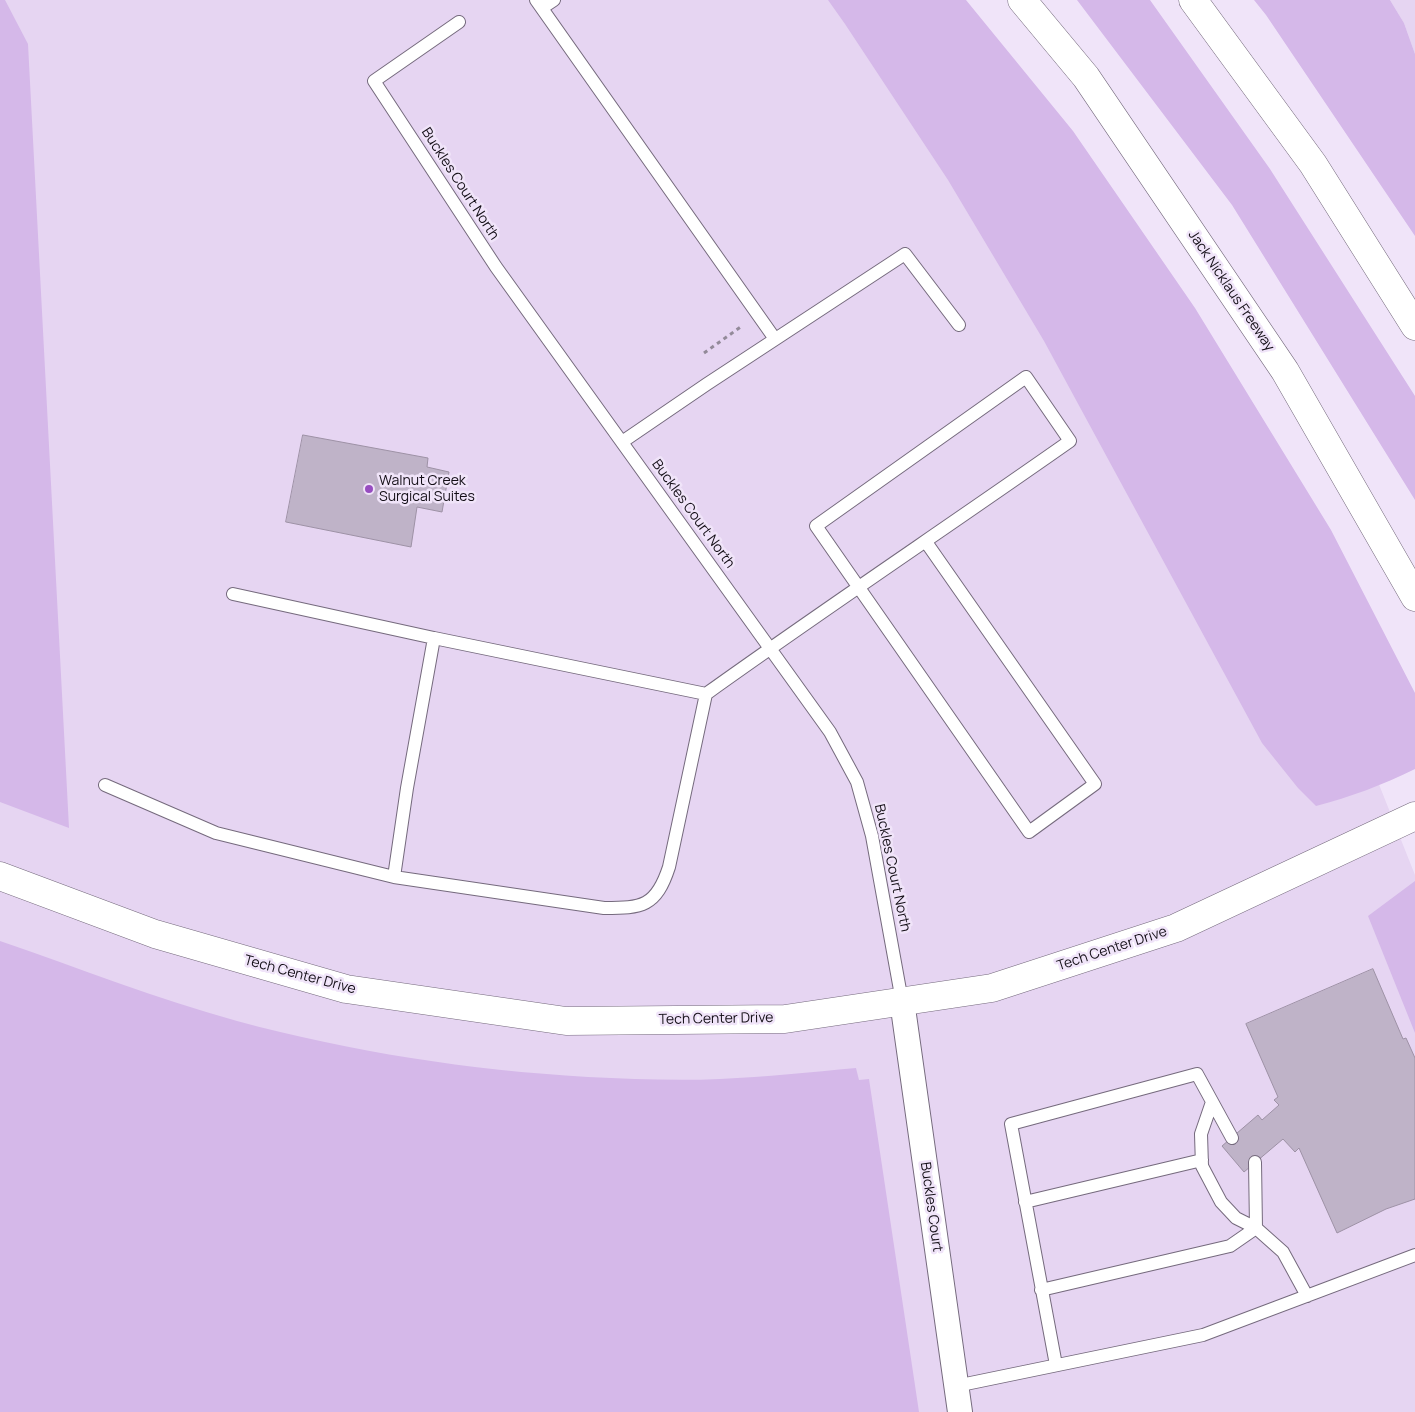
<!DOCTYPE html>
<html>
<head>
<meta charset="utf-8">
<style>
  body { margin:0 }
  canvas { display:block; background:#f0e4f9 }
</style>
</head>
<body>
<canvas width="1415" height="1412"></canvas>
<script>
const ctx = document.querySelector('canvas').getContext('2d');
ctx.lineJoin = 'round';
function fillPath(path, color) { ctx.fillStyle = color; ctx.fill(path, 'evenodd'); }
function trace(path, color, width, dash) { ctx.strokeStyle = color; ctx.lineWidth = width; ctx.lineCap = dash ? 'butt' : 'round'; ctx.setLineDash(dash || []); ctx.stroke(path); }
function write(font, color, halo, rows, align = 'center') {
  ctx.font = font + ' Manrope,sans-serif'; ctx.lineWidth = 5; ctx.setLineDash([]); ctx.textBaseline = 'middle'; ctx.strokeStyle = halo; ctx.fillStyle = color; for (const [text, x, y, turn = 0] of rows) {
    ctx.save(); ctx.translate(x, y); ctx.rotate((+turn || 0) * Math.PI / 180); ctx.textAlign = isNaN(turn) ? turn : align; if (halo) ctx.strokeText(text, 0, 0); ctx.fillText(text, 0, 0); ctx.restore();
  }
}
const built = new Path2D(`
  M0,0H877L1320,636L1415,875V1412H0Z
  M1390,0H1415V54L1404,23Z`);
const green = new Path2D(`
  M0,0H5L28,44L69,828L0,802Z
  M828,0H966L1073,131L1195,308L1331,530L1415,693V769C1383,785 1350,797 1316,806L1298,788L1262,743L1044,341L948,180L845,24Z
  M1077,0H1150L1270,169L1415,396V500L1232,205Z
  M1254,0H1390L1404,23L1415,54V236L1266,15Z
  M1415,881V1033L1368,916Z
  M0,941C79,968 157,999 237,1021C352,1052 469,1070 588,1077C632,1079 676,1081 720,1079C766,1077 811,1072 856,1068L859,1080L869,1079L919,1412H0Z`);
const building = new Path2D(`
  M303,435L428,458L427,467L449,472L442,512L417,507L411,547L286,522Z
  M1373,969L1403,1039L1406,1038L1415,1058V1199L1386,1209L1337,1233L1299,1148L1295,1152L1283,1139L1244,1172L1222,1146L1258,1115L1262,1120L1279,1105L1274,1100L1278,1097L1246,1024Z`);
const path = new Path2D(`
  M704,353L742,326`);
const service = new Path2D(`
  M536,0L775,339
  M542,8L554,0
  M459,22L374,81L496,267L830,732L857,782L872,836L902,1001
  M622,442L707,384L905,254L959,325
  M233,594L434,638
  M706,694L434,638L407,788L394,877L604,908C642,908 656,907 669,867L706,694C826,608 949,526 1070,441L1026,377L816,526L1029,832L1095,784L926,542
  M105,785L216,833L394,877
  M1255,1162L1256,1228L1283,1252L1307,1296
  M1025,1202L1202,1160
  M1041,1290L1230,1246L1256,1228L1236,1218L1221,1202L1202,1166L1201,1134L1212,1102
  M1056,1365L1011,1124L1197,1074L1232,1138
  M956,1386L1203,1335L1415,1255`);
const minor = new Path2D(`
  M902,1001L960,1412`);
const secondary = new Path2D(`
  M0,876L155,934L346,989L566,1021L785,1019L992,988L1176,928L1415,816`);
const motorway = new Path2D(`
  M1022,0L1086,77L1285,371L1415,597
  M1193,0L1313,164L1415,326`);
const markers = [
  [369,489,5,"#974dc0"]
];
const streetNames = [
  ["Buckles Court North",460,184,57],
  ["Jack Nicklaus Freeway",1231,291,56],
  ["Buckles Court North",693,514,54],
  ["Buckles Court North",892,868,78],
  ["Tech Center Drive",1112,949,-18],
  ["Tech Center Drive",300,975,15],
  ["Tech Center Drive",716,1019,-1],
  ["Buckles Court",931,1207,82]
];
const poiNames = [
  ["Walnut Creek",379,481],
  ["Surgical Suites",379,497]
];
fillPath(built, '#e6d5f2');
fillPath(green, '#d5b8e9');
fillPath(building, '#bfb3c8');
trace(building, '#9e92a6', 1);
trace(service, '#756a7d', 14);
trace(minor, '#756a7d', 26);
trace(secondary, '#756a7d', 29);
trace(motorway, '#756a7d', 29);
trace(path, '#938a99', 3, [4, 4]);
trace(service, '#fff', 12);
trace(minor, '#fff', 24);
trace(secondary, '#fff', 28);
trace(motorway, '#fff', 28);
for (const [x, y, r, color] of markers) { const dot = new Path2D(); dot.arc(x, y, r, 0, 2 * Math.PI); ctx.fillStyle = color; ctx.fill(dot); trace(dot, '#f0e4f9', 2); }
write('14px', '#130e16', '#f0e4f9', streetNames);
write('14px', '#130e16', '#f0e4f9', poiNames, 'left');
</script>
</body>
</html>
